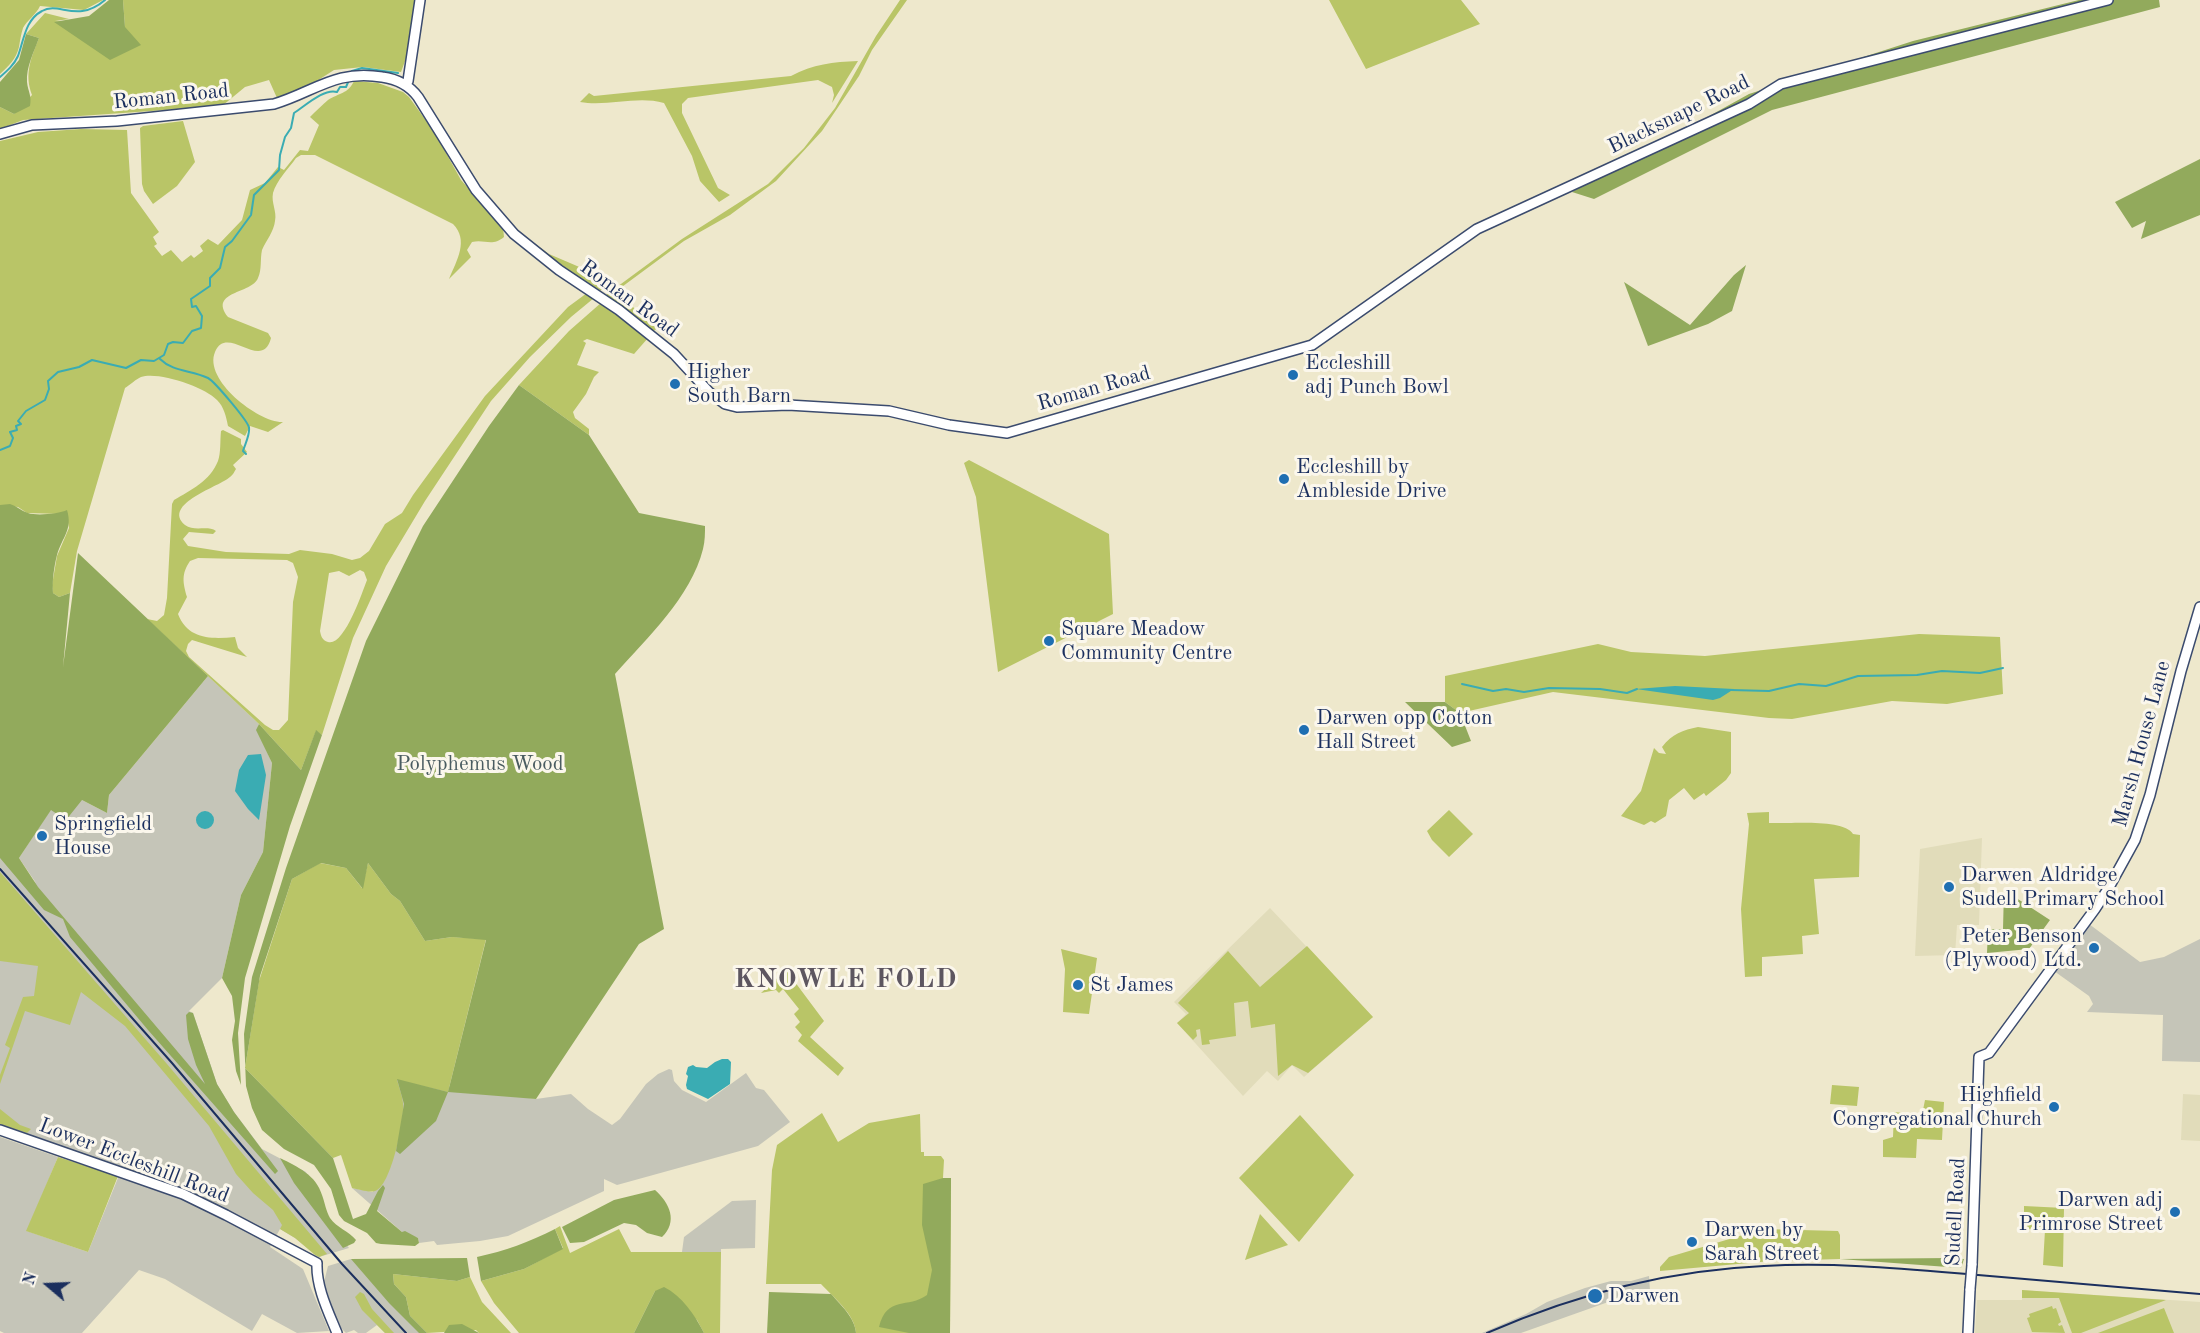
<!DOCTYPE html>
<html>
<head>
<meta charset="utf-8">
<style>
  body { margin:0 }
  #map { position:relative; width:2200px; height:1333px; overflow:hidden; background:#eee8cc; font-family:"Old Standard TT",serif }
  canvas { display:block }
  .north { position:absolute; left:18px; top:1255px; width:60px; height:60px; -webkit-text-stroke:4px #fbf7ec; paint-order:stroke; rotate:289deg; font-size:16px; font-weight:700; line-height:24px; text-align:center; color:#1b2f5e }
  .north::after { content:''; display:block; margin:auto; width:21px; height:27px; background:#1b2f5e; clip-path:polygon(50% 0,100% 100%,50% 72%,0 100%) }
</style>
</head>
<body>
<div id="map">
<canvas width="2200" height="1333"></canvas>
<div class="north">N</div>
</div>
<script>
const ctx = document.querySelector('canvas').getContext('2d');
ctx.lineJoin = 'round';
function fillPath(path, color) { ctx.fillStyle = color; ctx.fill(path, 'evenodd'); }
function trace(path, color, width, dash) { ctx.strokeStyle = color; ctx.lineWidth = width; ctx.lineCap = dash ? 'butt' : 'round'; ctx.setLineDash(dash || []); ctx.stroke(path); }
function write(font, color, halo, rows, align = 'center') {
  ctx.font = font + ' "Old Standard TT",serif'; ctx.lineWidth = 6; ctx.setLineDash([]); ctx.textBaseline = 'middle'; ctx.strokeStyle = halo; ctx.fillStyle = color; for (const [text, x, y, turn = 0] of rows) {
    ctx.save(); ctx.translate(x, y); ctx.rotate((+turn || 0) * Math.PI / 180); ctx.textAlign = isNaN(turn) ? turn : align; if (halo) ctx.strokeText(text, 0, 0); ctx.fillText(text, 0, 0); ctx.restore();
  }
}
const built = new Path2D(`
  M1982,838L1979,925H1957L1955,955L1915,956L1920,849Z
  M1270,908L1373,1017L1304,1077L1292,1065L1278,1081L1267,1071L1243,1096L1177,1023L1186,1014L1174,1002Z
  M2183,1094L2200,1095V1141L2181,1140Z
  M2022,1290L2200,1302V1333H1975L1977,1300H2022Z`);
const industrial = new Path2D(`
  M208,676L259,724L257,730L272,763L263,852L241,895L222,978L189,1011L193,1013L217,1084L234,1112L262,1149L306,1172L326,1218L349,1248L319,1257L295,1238L280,1229L270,1247L303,1269L329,1331L297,1333L262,1314L252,1331L165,1279L139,1270L82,1333H4L0,1331V1137L58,1157L27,1231L88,1252L120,1173L0,1132V858L4,855L36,883L19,858L51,809L82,800L107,813L109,795Z
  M2089,924L2140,962L2164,957L2200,939V1062L2162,1061L2163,1015L2087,1012L2093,1004L2089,996L2054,971Z
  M669,1069L672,1070L674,1081L682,1090L706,1102L746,1073L756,1088L764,1090L790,1122L758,1146L617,1185L604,1179V1191L508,1236L480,1241L437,1245L434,1241L419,1243L418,1238L402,1232L352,1188L373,1192L397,1079L536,1099L571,1094L588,1109L612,1125L620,1119L646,1084L658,1074Z
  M756,1200L755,1248L721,1249V1252H682L684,1237L732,1201Z
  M351,1259L355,1260L427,1333H385L377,1325L366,1333H358L354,1330L346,1333L341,1328L332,1308L324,1282L328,1266Z
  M1649,1276L1650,1291L1611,1301L1521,1333H1482L1526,1314L1547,1302L1585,1288L1611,1281H1631Z`);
const green = new Path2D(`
  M0,0H103L84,10L40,6C36,15 27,20 23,28C21,34 20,41 19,47C16,59 9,66 0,74Z
  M123,0H415L408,53L401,72L363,67L334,70L309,86L277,98L269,80L245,87L222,106L23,120L0,129V107L14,114L32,95C24,74 31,58 39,38L26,34L45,13L69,19L55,21L125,27Z
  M900,0H907L872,50L859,76L822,131L776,181L730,215L684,241L615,292L658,328L652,332L606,295L682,239L768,184L804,148L835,108L876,36Z
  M1329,0H1461L1480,24L1366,69Z
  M858,61L832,103L834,95L832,87L818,80L688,98L682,104V113L718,188L730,195L719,202L700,181L692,156L664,103C637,95 608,107 580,102L589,93L594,96L791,76C813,64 833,62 858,61Z
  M354,81L378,83L403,92L409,97L435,133L461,180L503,227L504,237C492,247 485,239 472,242L467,250L471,257L449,279C457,260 469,240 453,224L315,155H301L296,158C289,168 276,181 273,193C271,203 277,211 275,221C274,231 266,241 262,250C260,259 262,270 258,278C252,294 208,291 228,317L268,333L271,338C262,373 227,323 215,352C203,380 259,423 283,422L268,432L250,426L245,436L228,426C226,416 224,407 217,400C205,387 158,371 141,377C136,379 130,385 125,388L77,551L70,593L59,597L53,593L52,585L57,556L69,528L66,511L60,514L27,513L18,507L0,505V141L38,132L81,129L127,130L131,193L159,232L153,237L157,244L154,246L162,256L171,250L182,262L191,255L194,258L203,251L200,246L208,239L218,245L242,220L250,190L265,183L278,167L284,170L300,150L308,151L319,125L310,117C316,111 322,105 328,100C339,93 348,94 354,81Z
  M183,121L195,162L177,186L153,204L144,191L142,184L140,128L143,126Z
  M522,234L549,254L612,281L600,291L552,261L521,237Z
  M587,293L594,298L571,317L530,357L491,401L425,501L386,566L353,638L322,735L316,731L301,770L259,724L147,619L157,621L164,615L167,598L172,504L174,500C191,490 210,481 218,461C221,453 220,440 221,431L223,430L241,439V444L247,452L233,465L236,469C234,472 233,475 230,477C221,486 161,504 185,525C194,532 208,525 216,531L213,534L189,532L183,539L188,546L226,552L289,554L300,550L332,554L352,560L360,558L369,551L385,524L402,513L413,495L485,396L568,307ZM198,558L287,560L293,563L298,577L293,602L288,720L279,730H273L265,725L189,657L186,651L188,644L192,640L247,657L238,648L235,637C212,639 188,640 178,614L187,597C183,583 181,574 190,561ZM360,570L364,572L367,580C362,593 344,647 328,642C322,640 321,636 320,631L329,573L339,571L349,576Z
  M602,302L648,338L634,354L587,339L583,341L586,343L577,365L599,372L594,377L586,394L573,412L575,418L589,429V435L519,385L569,331Z
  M969,460L1109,534L1113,614L998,672L976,497L964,463Z
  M1919,634L2000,637L2003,694L1947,704L1892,701L1792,719L1769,718L1553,692L1460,713L1445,702V676L1598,644L1631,652L1705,656Z
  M1698,727L1731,732V773L1726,780L1706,796L1704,793L1694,800L1684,788L1669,800L1666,816L1655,823L1651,821L1644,825L1621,816L1641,791L1654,748L1659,753L1666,754L1662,747C1672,734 1683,730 1698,727Z
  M1449,810L1473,834L1449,857L1432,840L1427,831Z
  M1769,812V823C1787,824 1844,818 1853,834L1860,835L1859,877L1814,879L1819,934L1802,936L1803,954L1762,957V976L1745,977L1741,909L1749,824L1747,813Z
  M320,863L346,868L362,888L368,863L391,894L400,901L425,941L452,937L486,939L448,1092L397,1080C399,1087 402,1095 403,1103C405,1118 391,1187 375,1191C369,1193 358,1189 352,1188L341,1155L333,1158L245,1068L259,981L292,879Z
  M0,872L167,1064L327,1254L319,1257L315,1255L295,1238L280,1229L282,1225L273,1210L253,1193L236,1174L209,1126L125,1026L81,992L70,1025L25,1011L0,1084V1075L10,1048L5,1045L23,997L34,996L38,966L0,961Z
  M1307,946L1373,1017L1308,1073L1292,1065L1278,1076L1275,1024L1251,1028L1248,1001L1234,1003L1236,1036L1209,1040L1210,1044L1202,1045L1200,1029L1196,1030L1197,1036L1193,1040L1177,1023L1189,1013L1178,1003L1228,951L1260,987Z
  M1061,949L1097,958L1089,1014L1063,1012L1065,969Z
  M786,970L824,1021L810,1037L844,1068L838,1076L798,1041L802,1035L795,1027L800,1022L794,1014L799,1009L783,989L779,993L776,990L761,993Z
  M1832,1085L1859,1087L1857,1106L1830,1104Z
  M1925,1100L1944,1102L1942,1140L1917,1139L1916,1158L1883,1157V1140L1893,1137L1894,1112L1922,1115Z
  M0,1109L20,1125L31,1129L27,1133L0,1124Z
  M822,1113L838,1142L869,1123L920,1114L921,1152H924V1156H941L944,1160L943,1178H951L950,1333H856C855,1314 833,1297 821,1284H766L772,1170L777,1145Z
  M1300,1115L1354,1175L1299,1242L1239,1178Z
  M58,1157L118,1176L88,1252L26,1231Z
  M2024,1206L2064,1208L2063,1267L2043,1265L2045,1230L2024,1229Z
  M1260,1214L1288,1245L1245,1260Z
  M560,1226L570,1253L619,1229L631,1252H721L720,1333H704L697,1320L655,1291L634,1333H519L494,1303L481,1281L524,1269L563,1248L555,1229Z
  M1763,1229L1838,1231L1840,1235V1259L1771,1261L1660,1271V1267L1669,1257Z
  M393,1274L457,1281L470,1277L482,1302L511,1333H479L476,1330L427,1333L410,1316L406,1297L394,1284Z
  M2022,1290L2166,1300L2081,1333H2072L2059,1298H2022Z
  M360,1292L364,1294L372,1309L394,1333H385L362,1310L355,1297Z
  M2052,1306L2053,1309L2056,1308L2061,1322L2058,1324L2059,1326L2062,1325L2065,1333L2032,1332L2027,1318L2030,1317L2029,1314Z
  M2164,1308L2174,1333H2098Z`);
const forest = new Path2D(`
  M109,0H123L125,27L141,45L110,60L54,22L89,16Z
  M2079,0H2159L2160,7L1772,110L1594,199L1572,192L1749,94L1913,41Z
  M26,34L39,38C34,52 26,67 27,82C28,92 32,95 30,106L14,114L0,107V82L19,60Z
  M2200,159V215L2141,239L2146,221L2132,228L2115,202Z
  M1746,265L1732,311L1708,324L1648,346L1624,282L1690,325L1734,275Z
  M519,385L589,435L639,513L705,526C705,533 705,541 703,549C691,597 647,638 615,674L664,929L639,944L536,1099L448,1092L436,1121L400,1154L396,1151L404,1104L397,1079L448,1092L486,940L452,937L425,941L400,901L391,894L368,863L363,889L346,868L321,863L292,879L260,976L245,1068L333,1158L353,1219L366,1214L378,1191L383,1185L385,1188L377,1211L402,1232L405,1231L418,1238L419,1243L415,1246L381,1244L376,1243L367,1233L344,1221L339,1215L331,1189L314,1165L284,1149L262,1130L252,1108L246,1086L244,1034L252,977L286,868L366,641L423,526L489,426Z
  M10,504C17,506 21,511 28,513C36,516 59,514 67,510C73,530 62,537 57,555C54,567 52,581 53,593L59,597L70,593L63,667L78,553L208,676L109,795L107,813L82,800L66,820L51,810L19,858L38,887L205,1084L196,1065L188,1039L186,1015L189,1012L193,1013L217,1084L234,1112L278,1171L275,1174L148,1030L70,937L63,919L44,910L0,858V505Z
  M1405,702H1445L1460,713L1471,741L1452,747Z
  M259,724L301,770L316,730L322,735L290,826L245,978L238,1033L241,1085L236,1071L232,1040L235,1021L232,996L222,978L241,895L263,852L272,763L256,730Z
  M2004,890L2050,920L2029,949L1987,953L1988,929H2003Z
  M280,1158C298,1167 316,1175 322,1195C325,1203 326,1211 330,1218C337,1228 349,1231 356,1240L354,1243L343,1248L294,1183Z
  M943,1178H951L950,1333H909L879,1327C887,1295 908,1309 927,1295L932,1270L922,1225L923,1184Z
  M655,1190C670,1203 678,1222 662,1237L647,1233L636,1225L624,1223L584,1242L570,1243L562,1227L614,1200Z
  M555,1229L563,1249L524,1269L481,1281L477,1257C505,1251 529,1242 555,1229Z
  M467,1258L470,1277L457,1281L393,1274L394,1284L406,1297L410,1316L427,1333H419L389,1303L351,1259Z
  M1951,1258L1964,1259L1961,1268L1840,1259Z
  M664,1287C682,1296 695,1315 704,1333H634L655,1291Z
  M769,1292L831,1294C841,1305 855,1318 856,1333H767Z
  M462,1324L479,1333H444L449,1325Z`);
const water = new Path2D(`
  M1675,686L1734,689L1720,698L1713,700L1636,689Z
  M261,754L266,775L259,820L248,809L235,791L239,770L248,755Z
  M196 820a9 9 0 1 1 18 0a9 9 0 1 1-18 0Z
  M722,1059H728L731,1062L730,1084L708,1099L687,1089L686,1085L688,1076L686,1074L688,1067L693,1065L696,1067L707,1068L715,1062Z`);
const stream = new Path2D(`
  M352,71L362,68L398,73
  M0,77C7,71 14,65 18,56C24,40 25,20 42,11C59,1 77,24 105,0
  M160,359C173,372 191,370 208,378C214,381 249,422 249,428C250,435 245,444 243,451L246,454
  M0,450L10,446L13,438L10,432L17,430L16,426L21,424L18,421L26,411L45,400L49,389L48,381L58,372L79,367L92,360L126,368L141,360L154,361L164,355L168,344L173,342L183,343L192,331L201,328L202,316L196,306L192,307L191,299L210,286V278L220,268L225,247L232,241L251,215L254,195L279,170L280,155L285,137L291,128L294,113C305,106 324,88 337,92L340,87H346L349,80
  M1462,684L1493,691L1506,689L1524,692L1549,688L1600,689L1627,693L1637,689
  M1731,690L1769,691L1799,684L1826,686L1858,676L1917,675L1942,671L1980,673L2003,668`);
const minor = new Path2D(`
  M406,85L408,81L420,0
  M0,134L32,125L117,121L274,104C314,92 336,69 382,77C397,79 409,85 418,97L476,190L514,234L559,270L619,310L674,354L709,392L725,404L737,407L788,405L889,411L949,425L1007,433L1312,345L1477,229L1749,104L1781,84L2108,0
  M0,1130L183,1194L226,1215L317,1263C316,1287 328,1311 337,1333
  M1972,1265L1979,1057L1989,1053L2095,909L2108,889L2135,840L2150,795L2181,671L2200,607
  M1968,1333L1970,1289`);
const rail = new Path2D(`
  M0,869L172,1063L342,1264L406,1333
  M1487,1333C1574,1295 1669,1270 1764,1266C1836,1262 1906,1269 1978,1275C2052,1282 2126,1288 2200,1294`);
const minorBridge = new Path2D(`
  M1970,1289L1972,1265`);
const markers = [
  [1293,375,6,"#1f6fb2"],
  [675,384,6,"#1f6fb2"],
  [1284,479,6,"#1f6fb2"],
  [1049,641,6,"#1f6fb2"],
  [1304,730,6,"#1f6fb2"],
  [42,836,6,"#1f6fb2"],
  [1949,887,6,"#1f6fb2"],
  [2094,948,6,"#1f6fb2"],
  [1078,985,6,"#1f6fb2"],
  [2054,1107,6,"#1f6fb2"],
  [2175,1212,6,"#1f6fb2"],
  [1692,1242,6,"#1f6fb2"],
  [1595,1296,8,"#1f6fb2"]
];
const streetNames = [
  ["Roman Road",171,97,-6],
  ["Blacksnape Road",1679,115,-26],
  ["Roman Road",629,299,36],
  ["Roman Road",1094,389,-16],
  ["Marsh House Lane",2142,744,-75],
  ["Lower Eccleshill Road",134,1161,21],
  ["Sudell Road",1956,1212,-87]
];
const poiNames = [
  ["Eccleshill",1305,363],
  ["adj Punch Bowl",1305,387],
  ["Higher",687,372],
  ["South Barn",687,396],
  ["Eccleshill by",1296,467],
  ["Ambleside Drive",1296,491],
  ["Square Meadow",1061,629],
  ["Community Centre",1061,653],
  ["Darwen opp Cotton",1316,718],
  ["Hall Street",1316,742],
  ["Springfield",54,824],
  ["House",54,848],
  ["Darwen Aldridge",1961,875],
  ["Sudell Primary School",1961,899],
  ["Peter Benson",2082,936,"right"],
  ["(Plywood) Ltd.",2082,960,"right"],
  ["St James",1090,985],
  ["Highfield",2042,1095,"right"],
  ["Congregational Church",2042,1119,"right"],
  ["Darwen adj",2163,1200,"right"],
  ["Primrose Street",2163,1224,"right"],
  ["Darwen by",1704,1230],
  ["Sarah Street",1704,1254],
  ["Darwen",1608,1296]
];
const parkNames = [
  ["Polyphemus Wood",480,764]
];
const districtNames = [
  ["KNOWLE FOLD",846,980]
];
fillPath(built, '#e1dcba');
fillPath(industrial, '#c5c5b8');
fillPath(green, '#b9c567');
fillPath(forest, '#92aa5c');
fillPath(water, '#3aacb3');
trace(stream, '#3aacb3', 2);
trace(minor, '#3b4b6e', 12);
trace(minor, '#fff', 9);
trace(rail, '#1b2f5e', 2);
trace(minorBridge, '#3b4b6e', 12, []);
trace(minorBridge, '#fff', 9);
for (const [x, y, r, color] of markers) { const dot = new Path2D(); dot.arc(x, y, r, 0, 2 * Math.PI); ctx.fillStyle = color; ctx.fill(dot); trace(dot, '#fbf7ec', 2); }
write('21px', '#1b2f5e', '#fbf7ec', streetNames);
write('21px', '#1b2f5e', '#fbf7ec', poiNames, 'left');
write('21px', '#4a5c61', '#fbf7ec', parkNames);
ctx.letterSpacing = '1.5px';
write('bold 27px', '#5d5660', '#fbf7ec', districtNames);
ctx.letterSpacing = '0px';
</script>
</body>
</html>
